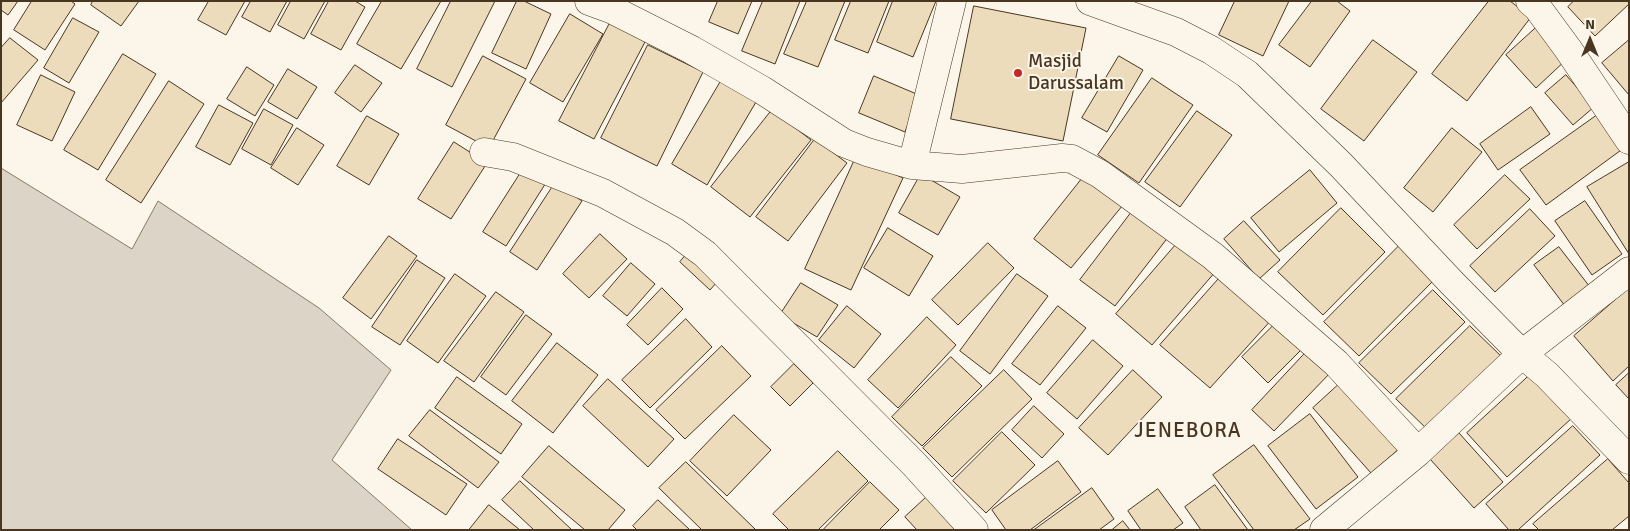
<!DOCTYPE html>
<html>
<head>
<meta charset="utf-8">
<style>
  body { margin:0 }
  #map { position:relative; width:1630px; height:531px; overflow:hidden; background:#fbf6e9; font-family:Signika,sans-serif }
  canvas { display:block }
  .frame { position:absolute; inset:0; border:2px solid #4a3520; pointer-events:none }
  .north { position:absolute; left:1565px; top:15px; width:50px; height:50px; -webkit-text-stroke:4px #fbf6e9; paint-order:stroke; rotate:0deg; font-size:14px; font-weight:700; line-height:20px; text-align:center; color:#4a3520 }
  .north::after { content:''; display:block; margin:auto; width:18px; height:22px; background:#4a3520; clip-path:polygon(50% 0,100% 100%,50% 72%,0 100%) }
</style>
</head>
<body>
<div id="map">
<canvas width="1630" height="531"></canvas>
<div class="frame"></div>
<div class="north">N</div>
</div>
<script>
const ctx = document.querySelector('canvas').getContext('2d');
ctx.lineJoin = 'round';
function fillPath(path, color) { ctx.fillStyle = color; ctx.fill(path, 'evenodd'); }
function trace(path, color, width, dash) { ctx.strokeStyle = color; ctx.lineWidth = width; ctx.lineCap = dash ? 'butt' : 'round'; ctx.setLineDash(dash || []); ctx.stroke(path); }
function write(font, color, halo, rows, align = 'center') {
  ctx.font = font + ' Signika,sans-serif'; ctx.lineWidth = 4; ctx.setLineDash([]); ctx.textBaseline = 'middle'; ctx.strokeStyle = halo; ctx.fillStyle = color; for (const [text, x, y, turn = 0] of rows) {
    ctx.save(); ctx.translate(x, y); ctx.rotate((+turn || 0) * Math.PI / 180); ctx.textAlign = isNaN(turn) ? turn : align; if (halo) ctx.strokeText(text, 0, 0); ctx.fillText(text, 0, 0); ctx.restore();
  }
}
const water = new Path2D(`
  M1,168L132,249L158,201L319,308L391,370L332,460L412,530H1Z`);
const building = new Path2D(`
  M1,1H18L8,15L1,10Z
  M32,1H71L75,4L45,50L14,30Z
  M93,1H139L121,26L91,5Z
  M209,1H245L226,35L198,20Z
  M251,1H287L270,32L242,17Z
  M291,1H325L304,39L278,25Z
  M329,1H355L365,7L341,50L311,34Z
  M382,1H441L401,69L357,44Z
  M451,1H495L452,87L417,69Z
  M517,1H524L551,14L526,69L492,53Z
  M718,1H752L738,34L709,22Z
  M763,1H800L775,64L742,51Z
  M807,1H845L818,67L784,54Z
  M851,1H889L868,53L835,40Z
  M893,1H936L913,57L877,42Z
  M1235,1H1289L1263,56L1219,35Z
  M1312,1H1337L1350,11L1310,67L1279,45Z
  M1489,1H1510L1531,17L1467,101L1432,74Z
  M1574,1H1629V4L1595,36L1568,7Z
  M974,6L1086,28L1063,141L951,119Z
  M570,14L603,34L563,102L530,83Z
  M73,18L99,32L69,83L44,68Z
  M611,21L646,40L594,139L559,121Z
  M1538,26L1568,58L1536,88L1506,55Z
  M10,38L38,60L1,103V48Z
  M1373,40L1417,72L1364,141L1321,109Z
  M1629,40V95L1602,63Z
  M648,45L703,72L657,166L601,138Z
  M123,54L156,74L98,170L64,150Z
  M483,56L526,79L489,148L446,125Z
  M1119,56L1143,70L1107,132L1082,118Z
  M355,65L382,83L361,112L335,93Z
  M247,67L274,85L255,116L227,99Z
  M288,69L317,87L297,119L268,102Z
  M41,75L75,92L52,141L17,125Z
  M1566,75L1594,107L1573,125L1545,93Z
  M874,76L919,95L905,132L859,113Z
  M1152,78L1193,105L1139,183L1098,155Z
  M169,81L204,104L141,203L106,180Z
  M721,81L756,102L707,185L672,164Z
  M219,105L253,123L230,165L196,147Z
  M1531,107L1550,134L1498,170L1480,144Z
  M264,109L293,125L271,165L242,149Z
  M772,110L811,140L750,217L711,187Z
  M1197,111L1232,135L1180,207L1145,182Z
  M1603,111L1628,145L1546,205L1520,170Z
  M367,116L399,134L369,185L337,166Z
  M297,128L324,145L298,185L271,168Z
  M1452,128L1482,152L1433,212L1404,188Z
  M815,139L847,163L788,241L756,217Z
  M454,142L487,163L451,219L418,199Z
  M856,157L903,178L851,290L805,269Z
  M1629,162V254L1587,187Z
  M527,163L549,178L506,246L483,232Z
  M1310,170L1337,203L1279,252L1251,218Z
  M921,174L960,197L938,235L899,213Z
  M1085,175L1123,205L1071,268L1034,239Z
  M1505,175L1530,199L1477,249L1454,225Z
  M555,183L582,201L537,270L510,252Z
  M1585,201L1622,254L1592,275L1555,221Z
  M1341,208L1385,252L1323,315L1278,272Z
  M1134,209L1169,236L1115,306L1080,280Z
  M1530,209L1555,236L1495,292L1470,266Z
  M1244,221L1280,260L1259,279L1224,239Z
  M888,228L933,256L909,296L864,268Z
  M600,234L627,259L589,298L563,274Z
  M389,236L417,256L371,319L343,298Z
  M1180,240L1216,271L1152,345L1116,314Z
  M988,243L1014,268L958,325L932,300Z
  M1399,246L1434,280L1359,356L1324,322Z
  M1559,247L1590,287L1565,306L1534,265Z
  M692,248L722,276L710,290L680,262Z
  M417,260L445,278L400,345L372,327Z
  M631,263L655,284L627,316L603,296Z
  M455,274L486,296L438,363L407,341Z
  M1017,274L1048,296L990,374L960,351Z
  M1223,274L1273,318L1210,388L1160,345Z
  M801,283L838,305L817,337L780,315Z
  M662,288L683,309L648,345L627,325Z
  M1629,288V366L1613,381L1574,336Z
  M1433,290L1465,322L1391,394L1359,363Z
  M496,292L524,312L474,382L444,361Z
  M847,306L881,334L854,368L819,340Z
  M1058,306L1086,328L1040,385L1012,364Z
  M526,315L552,334L506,395L481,377Z
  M927,317L956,345L898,408L868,380Z
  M686,319L712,347L650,408L622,380Z
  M1277,322L1304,347L1268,383L1242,357Z
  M1470,326L1503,358L1429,431L1396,399Z
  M1093,340L1123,366L1077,419L1047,393Z
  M557,343L598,375L553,433L512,401Z
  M722,346L751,376L685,439L656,410Z
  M1310,348L1333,370L1274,431L1252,410Z
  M951,357L982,386L922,446L892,417Z
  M794,364L813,383L790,406L771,387Z
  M1004,370L1032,399L952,477L923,448Z
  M1133,370L1162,397L1108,455L1079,428Z
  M1629,373V399L1616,385Z
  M1531,374L1572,418L1507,477L1467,433Z
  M457,377L522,424L501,454L435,408Z
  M1347,377L1406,443L1371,473L1313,408Z
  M608,379L674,439L648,467L583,406Z
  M1034,406L1064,434L1042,458L1012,430Z
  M430,410L499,462L478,488L409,436Z
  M1310,414L1358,477L1316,509L1268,446Z
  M734,415L771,450L727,496L690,461Z
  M1573,426L1600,455L1518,530H1509L1486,504Z
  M1002,432L1035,465L986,513L953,481Z
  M1459,433L1503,482L1474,508L1430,459Z
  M398,439L467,484L446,515L378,469Z
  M1254,445L1310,519L1294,530H1254L1213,475Z
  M549,446L625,510L608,530H585L522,477Z
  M838,451L868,481L818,530H789L773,514Z
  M1608,459L1629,483V516L1612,530H1539L1533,524Z
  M1058,461L1081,492L1030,530H1006L992,510Z
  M686,462L755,529L754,530H702L659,488Z
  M520,481L572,530H534L502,500Z
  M870,482L899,510L879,530H823Z
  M1215,485L1248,530H1201L1185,507Z
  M1092,488L1114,519L1099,530H1034Z
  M1158,489L1183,523L1173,530H1141L1128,511Z
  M932,492L968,530H917L905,517Z
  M658,500L690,530H637L633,526Z
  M489,505L520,530H469Z
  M1123,521L1130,530H1112Z`);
const street = new Path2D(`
  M589,1L611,9L692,50L762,90L844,143L867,152L912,165L962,169L1062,158L1072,159L1100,174L1213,256L1336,363L1418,452
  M1090,1L1176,32L1211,50L1247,74L1341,165L1452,283L1522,354L1547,375L1629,460
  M1530,1L1537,7L1568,49L1629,140
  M484,152L513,157L603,193L675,232L705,254L914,464L974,530
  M912,165L952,1
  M1324,530L1418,452L1522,354L1629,271`);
const markers = [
  [1018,73,5,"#c62828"]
];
const poiNames = [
  ["Masjid",1028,62],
  ["Darussalam",1028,84]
];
const quarterNames = [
  ["JENEBORA",1188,431]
];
fillPath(water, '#dcd4c6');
trace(water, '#887966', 1);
fillPath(building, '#ecdcbc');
trace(building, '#4a3520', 1);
trace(street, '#4a3520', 29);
trace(street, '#fbf6e9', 28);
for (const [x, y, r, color] of markers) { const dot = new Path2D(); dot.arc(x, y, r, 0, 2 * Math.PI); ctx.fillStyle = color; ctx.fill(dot); trace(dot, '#fbf6e9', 2); }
write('19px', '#4a3520', '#fbf6e9', poiNames, 'left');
ctx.letterSpacing = '1px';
write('21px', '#4a3520', '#fbf6e9', quarterNames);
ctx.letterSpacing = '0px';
</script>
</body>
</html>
